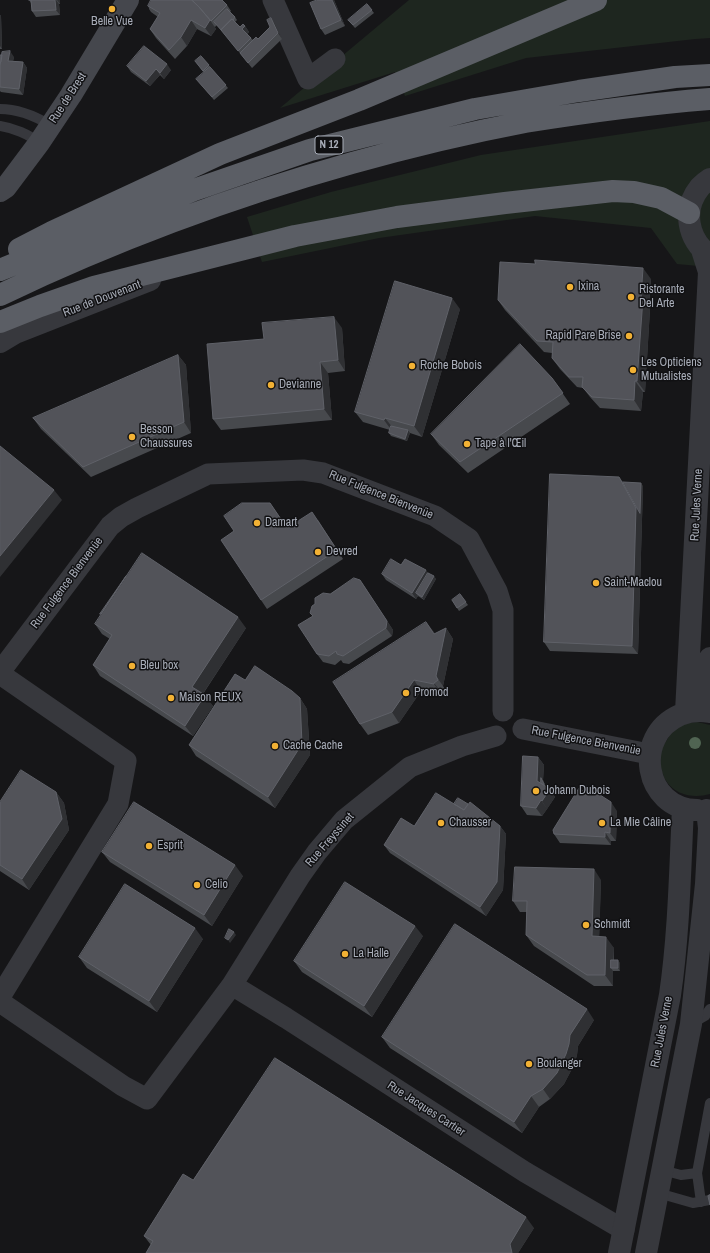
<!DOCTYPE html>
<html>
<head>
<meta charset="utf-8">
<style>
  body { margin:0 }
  canvas { display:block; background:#161618 }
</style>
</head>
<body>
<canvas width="710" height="1253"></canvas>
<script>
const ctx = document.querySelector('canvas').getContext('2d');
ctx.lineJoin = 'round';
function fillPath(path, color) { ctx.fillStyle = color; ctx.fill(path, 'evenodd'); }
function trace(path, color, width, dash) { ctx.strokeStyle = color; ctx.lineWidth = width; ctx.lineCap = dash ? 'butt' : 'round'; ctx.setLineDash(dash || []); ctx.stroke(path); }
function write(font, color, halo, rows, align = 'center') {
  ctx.font = font + ' "Archivo Narrow",sans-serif'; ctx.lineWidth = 3; ctx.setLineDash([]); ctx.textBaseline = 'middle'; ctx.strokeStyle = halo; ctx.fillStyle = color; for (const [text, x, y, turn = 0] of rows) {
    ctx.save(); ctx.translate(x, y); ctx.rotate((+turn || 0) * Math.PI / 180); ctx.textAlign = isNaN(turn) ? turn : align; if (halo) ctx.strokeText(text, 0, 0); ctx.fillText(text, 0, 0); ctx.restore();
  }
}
const green = new Path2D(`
  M409,0H710V38L695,39L526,58L405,96L395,72L280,108Z
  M710,121V267L677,264L651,228L535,216L379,238L262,262L247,217L331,192L481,155Z
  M697,722L710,725V794C688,800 667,792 661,769C659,763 658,756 660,751C661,747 665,743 667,740C669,737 671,732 674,730C680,724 689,723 697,722Z`);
const service = new Path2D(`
  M0,109C18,109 35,116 50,125
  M0,126C13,128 29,134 39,143
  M691,1024L705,1016L710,1009
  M662,1170L681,1175L697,1173
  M658,1193L693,1203L710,1200
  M701,1202L697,1173L710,1103`);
const minor = new Path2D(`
  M273,0L308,79L335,59
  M0,672L110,526L121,517L137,508L208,474L303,470L323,473L435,516L469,539L497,591L503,610V711
  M0,674L126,761L118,804L0,997
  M523,729L649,754
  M232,985L286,1018L525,1172L624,1230
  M0,1002L123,1086L147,1099L232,985L300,876L317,852L344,820L410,767L462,746L496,736`);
const tertiary = new Path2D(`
  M710,179C707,181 703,184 700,187C682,209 687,239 710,256
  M0,342L15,333L150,280
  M708,711L710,658
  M686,712L709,272L702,250
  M697,810C644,809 632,736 680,715C689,711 700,710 710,712
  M619,1253L670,995C679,933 680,870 683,808
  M646,1253L691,1024L706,884L709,828L707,810`);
const secondary = new Path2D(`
  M0,191L6,187L39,143L71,95L128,0`);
const trunk = new Path2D(`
  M19,249L52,232L220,154L359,100L596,0
  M0,270L194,190L310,150L475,109L579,91L675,77L710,75
  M0,295C113,241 231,197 352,163C409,147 467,133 525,122C587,112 648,104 710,99
  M0,322L40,306L94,287L295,236L397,217L505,203L613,191L634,192L661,198L689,213`);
const trees = [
  [695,743]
];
const wall = new Path2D(`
  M29,0H60V4H59L60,15L36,17L32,11L31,3Z
  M334,0L345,26L325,35L321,29Z
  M367,4L374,13L355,28L348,20Z
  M227,5L231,11L230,12L235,17L237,20L235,22L240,27L245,26L249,32L247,34L253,40L258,39L270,27L271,18L275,24L282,39L252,68L217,25L215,27L214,26L216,29L211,36L197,29L187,46L175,59L156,38L150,29L158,17L151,12L149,9V8L148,6Z
  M0,15L1,16L2,49H0V55L14,57L13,61L23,62L27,68L23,95L1,92L0,91Z
  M201,56L228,88L214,100L196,79L204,73L195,61Z
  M127,66L171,70L164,79L160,75L150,86L131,72Z
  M651,279L649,307L650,309L645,392H643L641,411L600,408L590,397L583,388L577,387L560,369L552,358V353L544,352L505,310L498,300Z
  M460,309L422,437L410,433L407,441L391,436L389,433L390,430L363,422L355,412Z
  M342,328L345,371L328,373L332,420L221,430L213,419L264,339Z
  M178,355L186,365L191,433L91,477L41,429L33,418Z
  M552,378L570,404L468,473L439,445L431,434Z
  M619,477L623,482L643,486L638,654L550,651L544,642Z
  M270,503L287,528L298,521L318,520L343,559L267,609L261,600L234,531Z
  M401,565L428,573L436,579L424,600L418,596L416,599L386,580L382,574Z
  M360,580L393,630L392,636L349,664L343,663L341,660L335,665L323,662L317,654L313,616L330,594Z
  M460,594L468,605L459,611L452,600Z
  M95,624L246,628L203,694L213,706L193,736L100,676L93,665L110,639L102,634Z
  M446,628L453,639L443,686L446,691L442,693V695L421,691L399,723L368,735L360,724L435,634Z
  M245,680L300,698L307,709L310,755L275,808L196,756L189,745Z
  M538,757L544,765L543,780L546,787L550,789L555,797L547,809L542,816L527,815L521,806Z
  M56,792L64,803L69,830L29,890L0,871V802Z
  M454,804L500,826L506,834L503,890L486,916L390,853L384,845L414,826Z
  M617,811L616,841H611V845L560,843L554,834Z
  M102,852L243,876L212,926L110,862Z
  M601,880L599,936L614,948V960L620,963V971H613V986H594L534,946L526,935L527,912H520L513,901Z
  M423,936L372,1017L302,972L294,961Z
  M203,939L157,1012L87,968L79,957Z
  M594,1020L578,1046L577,1055L574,1065L564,1084L550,1099L539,1107L522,1133L390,1048L382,1037Z
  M193,1180L534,1228L518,1253H146L151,1245L144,1236Z`);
const shadedWall = new Path2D(`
  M55,0H56L59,4L60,15L56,10Z
  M57,0H60V4Z
  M332,0H334L345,26L341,20Z
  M0,15L1,16L2,49L0,46Z
  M271,18L275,24L282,39L278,33Z
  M191,20L197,29L187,46L181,37Z
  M210,20L216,29L211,36L205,28Z
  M245,26L249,32L247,35L242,29Z
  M10,51L14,57L12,66L8,61Z
  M23,62L27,68L23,95L19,89Z
  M167,64L171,70L164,79L160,73Z
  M156,69L160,75L150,86L146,81Z
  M643,268L651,279L649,307L650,309L645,392L637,381Z
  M452,298L460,309L422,437L414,426Z
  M334,317L342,328L345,371L338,360Z
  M178,355L186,365L191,433L184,422Z
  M320,362L328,373L332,420L324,409Z
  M635,381L643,392L641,411L634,400Z
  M385,418L393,428L392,431L384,420Z
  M408,430L410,433L407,441L405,439Z
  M619,477L625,485L641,483L643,486L638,654L632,646Z
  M54,490L62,500L0,577V556Z
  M426,570L430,576L416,593L418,596L416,599L412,593Z
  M434,576L436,579L424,600L422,597Z
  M360,580L393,630L392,636L386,628Z
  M238,617L246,628L200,698L192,687Z
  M426,622L434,632L441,645L434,634Z
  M446,628L453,639L443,686L436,676Z
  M414,680L421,691L399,723L392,712Z
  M434,683L442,693V695L434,684Z
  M205,695L213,706L193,736L185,726Z
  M300,698L307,709L310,755L275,808L268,797Z
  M538,757L544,765L543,780L546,787L537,781Z
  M550,789L555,797L547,809L542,801Z
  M56,792L64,803L69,830L29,890L22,879Z
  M541,800L547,809L542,816L536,808Z
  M611,802L617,811L616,841L610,833Z
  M500,826L506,834L503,890L486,916L480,907Z
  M605,832L611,841V845L605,837Z
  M235,865L243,876L212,926L204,915Z
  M594,869L601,880L599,947L592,936Z
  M415,926L423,936L372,1017L364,1006Z
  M195,928L203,939L157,1012L149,1001Z
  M234,932L236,935L230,943L228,940Z
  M606,937L614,948L613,968H611L613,971V986L605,975Z
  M618,960L620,963V971L618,968Z
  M587,1009L594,1020L578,1046L577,1055L574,1065L564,1084L550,1099L543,1089L570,1035Z
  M531,1096L539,1107L522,1133L514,1122Z
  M526,1217L534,1228L518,1253H512L510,1244Z`);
const building = new Path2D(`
  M29,0H55L56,10L32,11L31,0Z
  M151,0H192L199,7L210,20L205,28L191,20L181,37L169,50L150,29L160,13L148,6Z
  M192,0H222L227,5L211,21L199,7Z
  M317,0H332L341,20L321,29L310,3Z
  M367,4L372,10L353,25L348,20Z
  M227,9L235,17L233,20L232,19L221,30L222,31L214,22Z
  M271,18L278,33L248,63L240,53L256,37L258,39L270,27L267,20Z
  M232,19L240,27L243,24L245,26L242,29L251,38L238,51L221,30Z
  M144,46L167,64L160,73L156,69L146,81L127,66Z
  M10,51L8,61L23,62L19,89L0,87V66L2,52Z
  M0,55H2L1,62H0Z
  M201,56L209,65L203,71L195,61Z
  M210,67L226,85L212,97L196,79Z
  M535,260L643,268L641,298H643L637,381H635L634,400L592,397L582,387L583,377H569L552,358L553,342L537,341L498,300L500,262L535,264Z
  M395,281L452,298L414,426L385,418L384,420L355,412Z
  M334,317L338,360L320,362L324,409L213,419L207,344L264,339L262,323Z
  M520,344L552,378L563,393L460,462L431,434Z
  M178,355L184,422L83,467L33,418Z
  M391,426L408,430L405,439L389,433Z
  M0,446L54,490L0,556Z
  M550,474L619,477L636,508L632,646L544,642Z
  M623,482L641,483L640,513Z
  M242,503H270L287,528L312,512L337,550L261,600L221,540L234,531L224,516Z
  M297,520V521L287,527V526Z
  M142,553L238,617L192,687L205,695L185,726L93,665L112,635L95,624Z
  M391,559L401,565L405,559L426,570L412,593L382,574Z
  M428,573L434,576L422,597L416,593Z
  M126,576L101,614H100Z
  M354,578L360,580L387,621L386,628L343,656L337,654L336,651L329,656L317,654L298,625L313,616L310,613L312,606L315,604V598L323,593L330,594Z
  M460,594L466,602L457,608L452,600Z
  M426,622L434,634L446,628L436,676L438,680L434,683V684L414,680L392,712L360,724L333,682Z
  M255,666L292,691L300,698L302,744L268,797L189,745L235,674L245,680Z
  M523,756L538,757L537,781L550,789L542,801L541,800L536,808L521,806Z
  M21,770L56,792L62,819L22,879L0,865V802Z
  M541,778L544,784V785L541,783Z
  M586,786L611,802L610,833L605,832V837L554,834L553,830L579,788L583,791Z
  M436,793L464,810L470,802L500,826L497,882L480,907L384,845L401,818L414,826Z
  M458,798L468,804L464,810L454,804Z
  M134,802L235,865L204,915L102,852Z
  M515,867L594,869L592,936L606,937L605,975H587L526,935L527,901H513Z
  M345,882L415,926L364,1006L294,961Z
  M125,884L195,928L149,1001L79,957Z
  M455,924L587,1009L570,1035L569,1044L566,1054L557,1073L543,1089L531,1096L514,1122L382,1037Z
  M229,929L234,932L228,940L225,938Z
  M611,960H618V968H611Z
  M275,1058L526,1217L510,1244L512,1253H146L153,1241L144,1236L183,1174L193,1180Z
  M710,1195V1205L708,1196Z`);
const markers = [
  [112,9,4,"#f2b134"],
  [570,287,4,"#f2b134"],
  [631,297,4,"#f2b134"],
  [629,336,4,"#f2b134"],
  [412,366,4,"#f2b134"],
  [633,370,4,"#f2b134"],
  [271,385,4,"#f2b134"],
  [132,437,4,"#f2b134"],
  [467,444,4,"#f2b134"],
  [257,523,4,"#f2b134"],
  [318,552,4,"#f2b134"],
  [596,583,4,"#f2b134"],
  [132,666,4,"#f2b134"],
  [406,693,4,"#f2b134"],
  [171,698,4,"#f2b134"],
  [275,746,4,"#f2b134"],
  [536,791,4,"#f2b134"],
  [441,823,4,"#f2b134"],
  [602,823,4,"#f2b134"],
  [149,846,4,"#f2b134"],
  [197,885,4,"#f2b134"],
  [586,925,4,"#f2b134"],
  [345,954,4,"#f2b134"],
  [529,1064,4,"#f2b134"]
];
const shields = [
  [329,145,28]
];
const shieldNames = [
  ["N 12",329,145]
];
const poiNames = [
  ["Belle Vue",112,22,"center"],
  ["Ixina",578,287],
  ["Ristorante",639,290],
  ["Del Arte",639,304],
  ["Rapid Pare Brise",621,336,"right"],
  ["Les Opticiens",641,363],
  ["Mutualistes",641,377],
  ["Roche Bobois",420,366],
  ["Devianne",279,385],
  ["Besson",140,430],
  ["Chaussures",140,444],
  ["Tape à l'Œil",475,444],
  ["Damart",265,523],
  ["Devred",326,552],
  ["Saint-Maclou",604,583],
  ["Bleu box",140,666],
  ["Promod",414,693],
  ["Maison REUX",179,698],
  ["Cache Cache",283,746],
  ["Johann Dubois",544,791],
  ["Chausser",449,823],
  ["La Mie Câline",610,823],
  ["Esprit",157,846],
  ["Celio",205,885],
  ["Schmidt",594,925],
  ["La Halle",353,954],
  ["Boulanger",537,1064]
];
const streetNames = [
  ["Rue de Brest",68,98,-57],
  ["Rue de Douvenant",102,299,-21],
  ["Rue Fulgence Bienvenüe",381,495,22],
  ["Rue Jules Verne",697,505,-87],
  ["Rue Fulgence Bienvenüe",67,583,-53],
  ["Rue Fulgence Bienvenüe",586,741,11],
  ["Rue Freyssinet",330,840,-49],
  ["Rue Jules Verne",662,1032,-79],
  ["Rue Jacques Cartier",426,1109,33]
];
fillPath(green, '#1e261f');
trace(service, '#37383d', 10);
trace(minor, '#37383d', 21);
trace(tertiary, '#37383d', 22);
trace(secondary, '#45474d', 22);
trace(trunk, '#5b5e65', 22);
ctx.fillStyle = '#506452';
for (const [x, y] of trees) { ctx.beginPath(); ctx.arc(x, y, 6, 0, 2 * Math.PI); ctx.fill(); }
fillPath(wall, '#47494d');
fillPath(shadedWall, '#2f3033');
fillPath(building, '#525359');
trace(building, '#5f6168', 1);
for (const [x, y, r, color] of markers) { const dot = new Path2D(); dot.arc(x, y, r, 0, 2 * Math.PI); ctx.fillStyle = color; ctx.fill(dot); trace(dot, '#111113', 1.5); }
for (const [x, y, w] of shields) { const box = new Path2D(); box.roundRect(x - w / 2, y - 9, w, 18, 3); ctx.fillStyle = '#111113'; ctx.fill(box); trace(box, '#a8adb8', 1); }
write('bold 11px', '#a8adb8', null, shieldNames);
write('12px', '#a8adb8', '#111113', poiNames, 'left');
write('12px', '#a8adb8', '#111113', streetNames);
</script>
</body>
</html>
